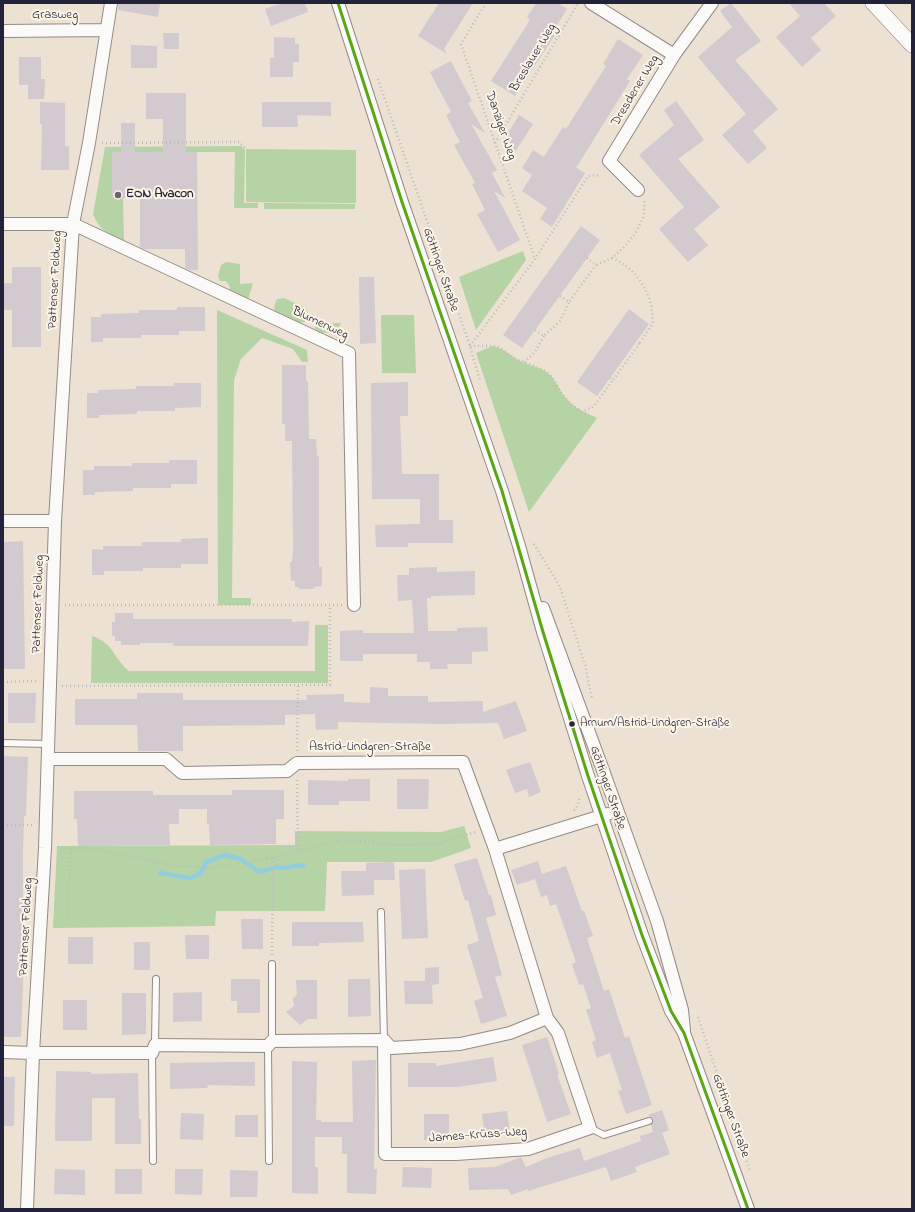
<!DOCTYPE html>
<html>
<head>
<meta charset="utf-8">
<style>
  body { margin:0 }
  #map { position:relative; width:915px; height:1212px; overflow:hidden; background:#ece1d2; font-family:"Indie Flower",sans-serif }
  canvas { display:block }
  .frame { position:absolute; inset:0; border:4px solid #22223b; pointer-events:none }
</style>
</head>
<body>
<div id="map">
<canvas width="915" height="1212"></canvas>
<div class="frame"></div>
</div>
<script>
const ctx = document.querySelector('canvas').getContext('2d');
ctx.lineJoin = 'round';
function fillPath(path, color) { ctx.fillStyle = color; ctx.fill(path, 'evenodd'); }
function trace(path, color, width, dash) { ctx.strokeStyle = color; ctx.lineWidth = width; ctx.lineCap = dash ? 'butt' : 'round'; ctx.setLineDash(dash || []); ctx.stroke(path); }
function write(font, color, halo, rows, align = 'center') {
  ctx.font = font + ' "Indie Flower",sans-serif'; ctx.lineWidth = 4; ctx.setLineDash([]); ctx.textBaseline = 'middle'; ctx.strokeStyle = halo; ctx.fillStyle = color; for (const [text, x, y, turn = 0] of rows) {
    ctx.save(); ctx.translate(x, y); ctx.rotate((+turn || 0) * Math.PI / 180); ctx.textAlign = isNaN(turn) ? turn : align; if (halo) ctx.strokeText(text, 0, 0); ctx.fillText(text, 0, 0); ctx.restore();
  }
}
const green = new Path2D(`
  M241,146L245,150L244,203H258V208H234L235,152H112V198H123L124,241C108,233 100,231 93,214L105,147Z
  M246,149L356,150V203L246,202Z
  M264,203L355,204V209H264Z
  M523,251L526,260L476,330L459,277Z
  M226,262L240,264V284L253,283L248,300L229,292L230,287L226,281H220L218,276L221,265Z
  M284,298L306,308L308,315L305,322L297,323L274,312L275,303L277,299Z
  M217,310L307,350L308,362H302L293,349L262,338L241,359L234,380L232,598H251V605H218Z
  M381,315H414L416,373H382Z
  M341,323C337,333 325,334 315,332V324Z
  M493,346C504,348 511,357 522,362C532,366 542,368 550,375C556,381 559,389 564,396C572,407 584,412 597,418L529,512L476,353Z
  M315,625H328V683H91L92,636C115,644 112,657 129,671H315Z
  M464,826L471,848L431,862H327L325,911H216L215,926L53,928L57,846L295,845V831L441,832Z`);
const stream = new Path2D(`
  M160,873L191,878L201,873L206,862L225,855L241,859L258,871H264L275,867L283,868L303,865`);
const building = new Path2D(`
  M118,3H160L158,17L118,10Z
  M282,3H305L308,12L271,26L265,9Z
  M439,3H473L444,49L447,54L418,36Z
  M536,3H558L567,9L552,33L555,35L515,96L491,81L530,20L527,17Z
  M731,3L761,41L735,60L778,109L753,131L767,148L748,164L722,135L746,114L698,57L732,27L720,11Z
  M789,3H824L836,16L811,38L821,50L802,67L776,37L800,16Z
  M163,33H179V49H164Z
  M274,37L295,38V44H299V62H293V77H270V58H274Z
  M618,39L643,55L627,79L630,81L576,168L585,173L552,227L540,219L547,208L522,191L532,175L522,168L533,150L544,157L563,127L566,129L606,66L603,64Z
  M131,45L157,46V68H131Z
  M19,57H41V79H45L44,99H28V85H19Z
  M451,61L472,101L468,103L485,133L471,124L497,170L492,173L505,198L494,191L520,240L498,252L477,214L485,210L472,184L475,183L454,145L460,142L446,115L451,112L430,72Z
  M146,93H186V152H197L198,270H189L185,268V249H144L140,247V198H112V152H121V123H135V152H163V119H146Z
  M676,101L704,140L678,159L720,207L694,229L708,245L688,262L659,229L684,207L639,155L674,125L664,110Z
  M40,102L65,103V146H69V170H41L42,124H40Z
  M262,102H331V116L297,115L298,127H262Z
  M519,115L533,124L515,152L502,143Z
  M581,226L600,240L522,348L503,335Z
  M12,267H41V347H12V310H3V283H12Z
  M359,277H374L376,343L360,344Z
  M177,307H205V331H179V335H141V338H103V342H91V317H101V314L139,313V310H177Z
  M629,309L649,324L597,396L577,382Z
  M282,365H306V381H308L309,439H316L317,456H319V567H322V586L314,587V589H299V587H295V581H291L290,562H292L293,549L292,441H285V424H282Z
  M408,382V416H400L402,474H439V520H453V543H408V547H376L375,525L420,524V499H372L371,383Z
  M174,383H201V407L175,408V411H137V414L99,415V418H87V393H98V390L136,389V386H174Z
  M169,460H197V484H171V488H133V491L95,492V495H83V470H94V466H132V463H169Z
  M208,538V564H181V568H143V571H104V575H92V549L103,550V546H142V542H181V539Z
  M23,541L25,669H3V542Z
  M437,567V572L475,571V595L431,596V598H427L428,631H457V628L487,627L488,651L472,652V664H447L448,669H430V662H417V654H363V661H340V631L363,630V633H414L412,600L398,601L397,575H409V568Z
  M115,613H133V619H292V622L309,621L308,646H173V643H140V645H121V641H115V636H112V622H115Z
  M370,687L388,688V696H428V702L483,701V712L516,701L527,731L504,739L498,723L442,724L338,722V729L316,730L315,714L285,715V725L183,726V751H138L137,725H75V699H137V693H183V700H307L306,695L344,694V702L370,703Z
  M8,693H36L35,723H8Z
  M3,756L28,757L26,816H24L23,849V925H24V956L21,1037H3Z
  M530,762L541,792L529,797L527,789L515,793L506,770Z
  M348,779H370V801H339V805H308V780L348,781Z
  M397,779H429L428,809H397Z
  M232,790H284V819H276V844L210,845L209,824H207V809H179V824H169L170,845L78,846L77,819H74V791H153V795H232Z
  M477,858L489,895H491L496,915L486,918L502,975L495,977L507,1016L481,1024L474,1001L483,998L467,945L479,941L468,900L465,901L454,864Z
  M538,861L542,874L566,866L582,911H584L593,936L587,938L604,991L609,989L625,1038L629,1036L652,1105L626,1114L618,1091L622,1090L610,1053L597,1058L592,1042L596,1040L586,1010L591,1008L583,984L579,985L572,964L576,962L556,904L550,906L547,895L541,897L535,879L517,885L511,870Z
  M394,862L395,880H374V895L342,896L341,871H366V863Z
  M425,869L428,938L402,939L399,870Z
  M241,919H263V949H242Z
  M292,922H363L364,942L319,943V946H292Z
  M185,935H209V959H186Z
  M68,937H93V964H68Z
  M134,942H150V970H134Z
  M439,967V984L432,985L433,1004H405L404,981H425V968Z
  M231,979H260V1013H237V1001H231Z
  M348,979H370L371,1016L348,1017Z
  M296,980H317V1019H308L300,1025L286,1012L294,1006L293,999L297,994Z
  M202,992V1021L173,1022V993Z
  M122,993H146V1034L122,1035Z
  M63,1000H87V1030H63Z
  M547,1037L559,1074H557L571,1114L547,1122L522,1045Z
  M493,1057L497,1081L458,1087H408V1063H436V1066Z
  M376,1060L374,1169H377L376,1194L347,1193V1154H342V1137H315V1167H318V1194L292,1193V1061L317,1062L316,1120H321V1122H353L352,1061Z
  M234,1062H255V1086L207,1085L208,1088L170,1089V1063Z
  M56,1071L91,1072V1074L138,1073L139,1119H141V1144H115V1098H92V1141H55Z
  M3,1077H15L14,1126H3Z
  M662,1110L669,1130L662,1133L670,1154L635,1167L637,1172L611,1181L606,1167L528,1191V1189L511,1195L508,1189L469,1190L468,1168L495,1167L521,1157L526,1167L547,1158L580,1148L584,1161L641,1141L640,1136L653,1132L651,1125L653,1122V1119L648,1115Z
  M507,1111L510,1134L485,1137L482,1114Z
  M181,1113L204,1114L203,1140L180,1139Z
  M424,1114H449V1140H424Z
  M235,1115H258V1137H235Z
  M403,1167L432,1168L431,1188L402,1187Z
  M55,1169L85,1170V1195L54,1194Z
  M115,1169H142V1194H115Z
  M175,1169H203L202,1195L175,1194Z
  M230,1170L258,1171L257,1197H230Z`);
const path = new Path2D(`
  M486,3L461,44L535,259
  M378,79L470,346L480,381
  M102,143L239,142L246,149
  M495,143L578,3
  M587,258L596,265L612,258L623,248L635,234L643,218L645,203L644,201
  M612,258C630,266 642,279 649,298C652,306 652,315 653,323L639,344
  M560,296L569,302L596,265
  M535,330L544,336L560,321L569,302
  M470,346L535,259L588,176L601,175
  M470,346C480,346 489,345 498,347C504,349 508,355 514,358C525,364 540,366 550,375C556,381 558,389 563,395C568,402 575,407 582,412L594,406L613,380
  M524,362L535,352L544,336
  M610,378L613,380L639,344L636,342
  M534,544L560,587L585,665L592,699
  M65,605H342
  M3,682L36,681
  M62,686L330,685V605
  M297,751L298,685
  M297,780L298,852
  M574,810L576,809L580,797
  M3,825H33
  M57,848L94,849L176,866L211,868L273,858L338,841L352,840L391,845H417L440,843L475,832
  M67,918L71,848
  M272,955L273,858
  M698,1017L750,1171`);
const service = new Path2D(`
  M3,743L48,744
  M381,912L384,1040
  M272,1041V964
  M155,1045L156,979
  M268,1046L269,1161
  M152,1053L153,1161
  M590,1128L604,1135L649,1121`);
const minor = new Path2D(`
  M338,3L402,202L502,491L519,546L543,632L588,776L642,935L671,1011L684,1033L748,1209
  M591,3L674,55
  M3,31L106,30
  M638,190L609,161L674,55L712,3
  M3,224H73L349,353L354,605
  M3,521H55
  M543,608L604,773L657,921L682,1010L684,1030
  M495,849L608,814
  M384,1040L385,1154H456L528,1149L590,1128L558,1033L547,1018
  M3,1052L33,1053H152L155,1045L268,1046L272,1041L384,1040L391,1048L460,1044L510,1033L547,1018L495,849L463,762L297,763L287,771L182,773L166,759H48
  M27,1209L33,1053L45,848L55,521L73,224L89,143L111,3`);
const tertiary = new Path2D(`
  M873,3L912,45`);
const bus1 = new Path2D(`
  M338,3L402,202L502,491L543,632L588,776L642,935L671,1011L684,1033L748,1209`);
const markers = [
  [118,195,4,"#696570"],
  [572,724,3.5,"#22223b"]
];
const busNames = [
  ["Arnum/Astrid-Lindgren-Straße",580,724]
];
const streetNames = [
  ["Grasweg",55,16],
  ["Breslauer Weg",534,58,-59],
  ["Dresdener Weg",636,91,-59],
  ["Danziger Weg",500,126,71],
  ["Göttinger Straße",440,270,71],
  ["Pattenser Feldweg",56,280,-87],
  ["Blumenweg",320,324,25],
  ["Pattenser Feldweg",39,604,-88],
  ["Astrid-Lindgren-Straße",370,748],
  ["Göttinger Straße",607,788,71],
  ["Pattenser Feldweg",27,927,-87],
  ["Göttinger Straße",730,1116,70],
  ["James-Krüss-Weg",478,1136,-4]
];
const poiNames = [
  ["EON Avacon",126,195]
];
fillPath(green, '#b5d3a4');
trace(stream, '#91cde1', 4.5);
fillPath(building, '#d2cace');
trace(service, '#918b87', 8);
trace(minor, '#918b87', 14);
trace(tertiary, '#918b87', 16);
trace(path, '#bdbbbb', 2.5, [1, 3]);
trace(service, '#fcfaf8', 6);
trace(minor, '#fcfaf8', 12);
trace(tertiary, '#fcfaf8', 15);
trace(bus1, '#59a715', 3);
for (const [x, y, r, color] of markers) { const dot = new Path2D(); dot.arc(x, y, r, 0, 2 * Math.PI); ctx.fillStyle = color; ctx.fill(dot); trace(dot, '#fcf5e5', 1.5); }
write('12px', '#22223b', '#fcf5e5', busNames, 'left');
write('13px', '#22223b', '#fcf5e5', streetNames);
write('bold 13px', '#22223b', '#fcf5e5', poiNames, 'left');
</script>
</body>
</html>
